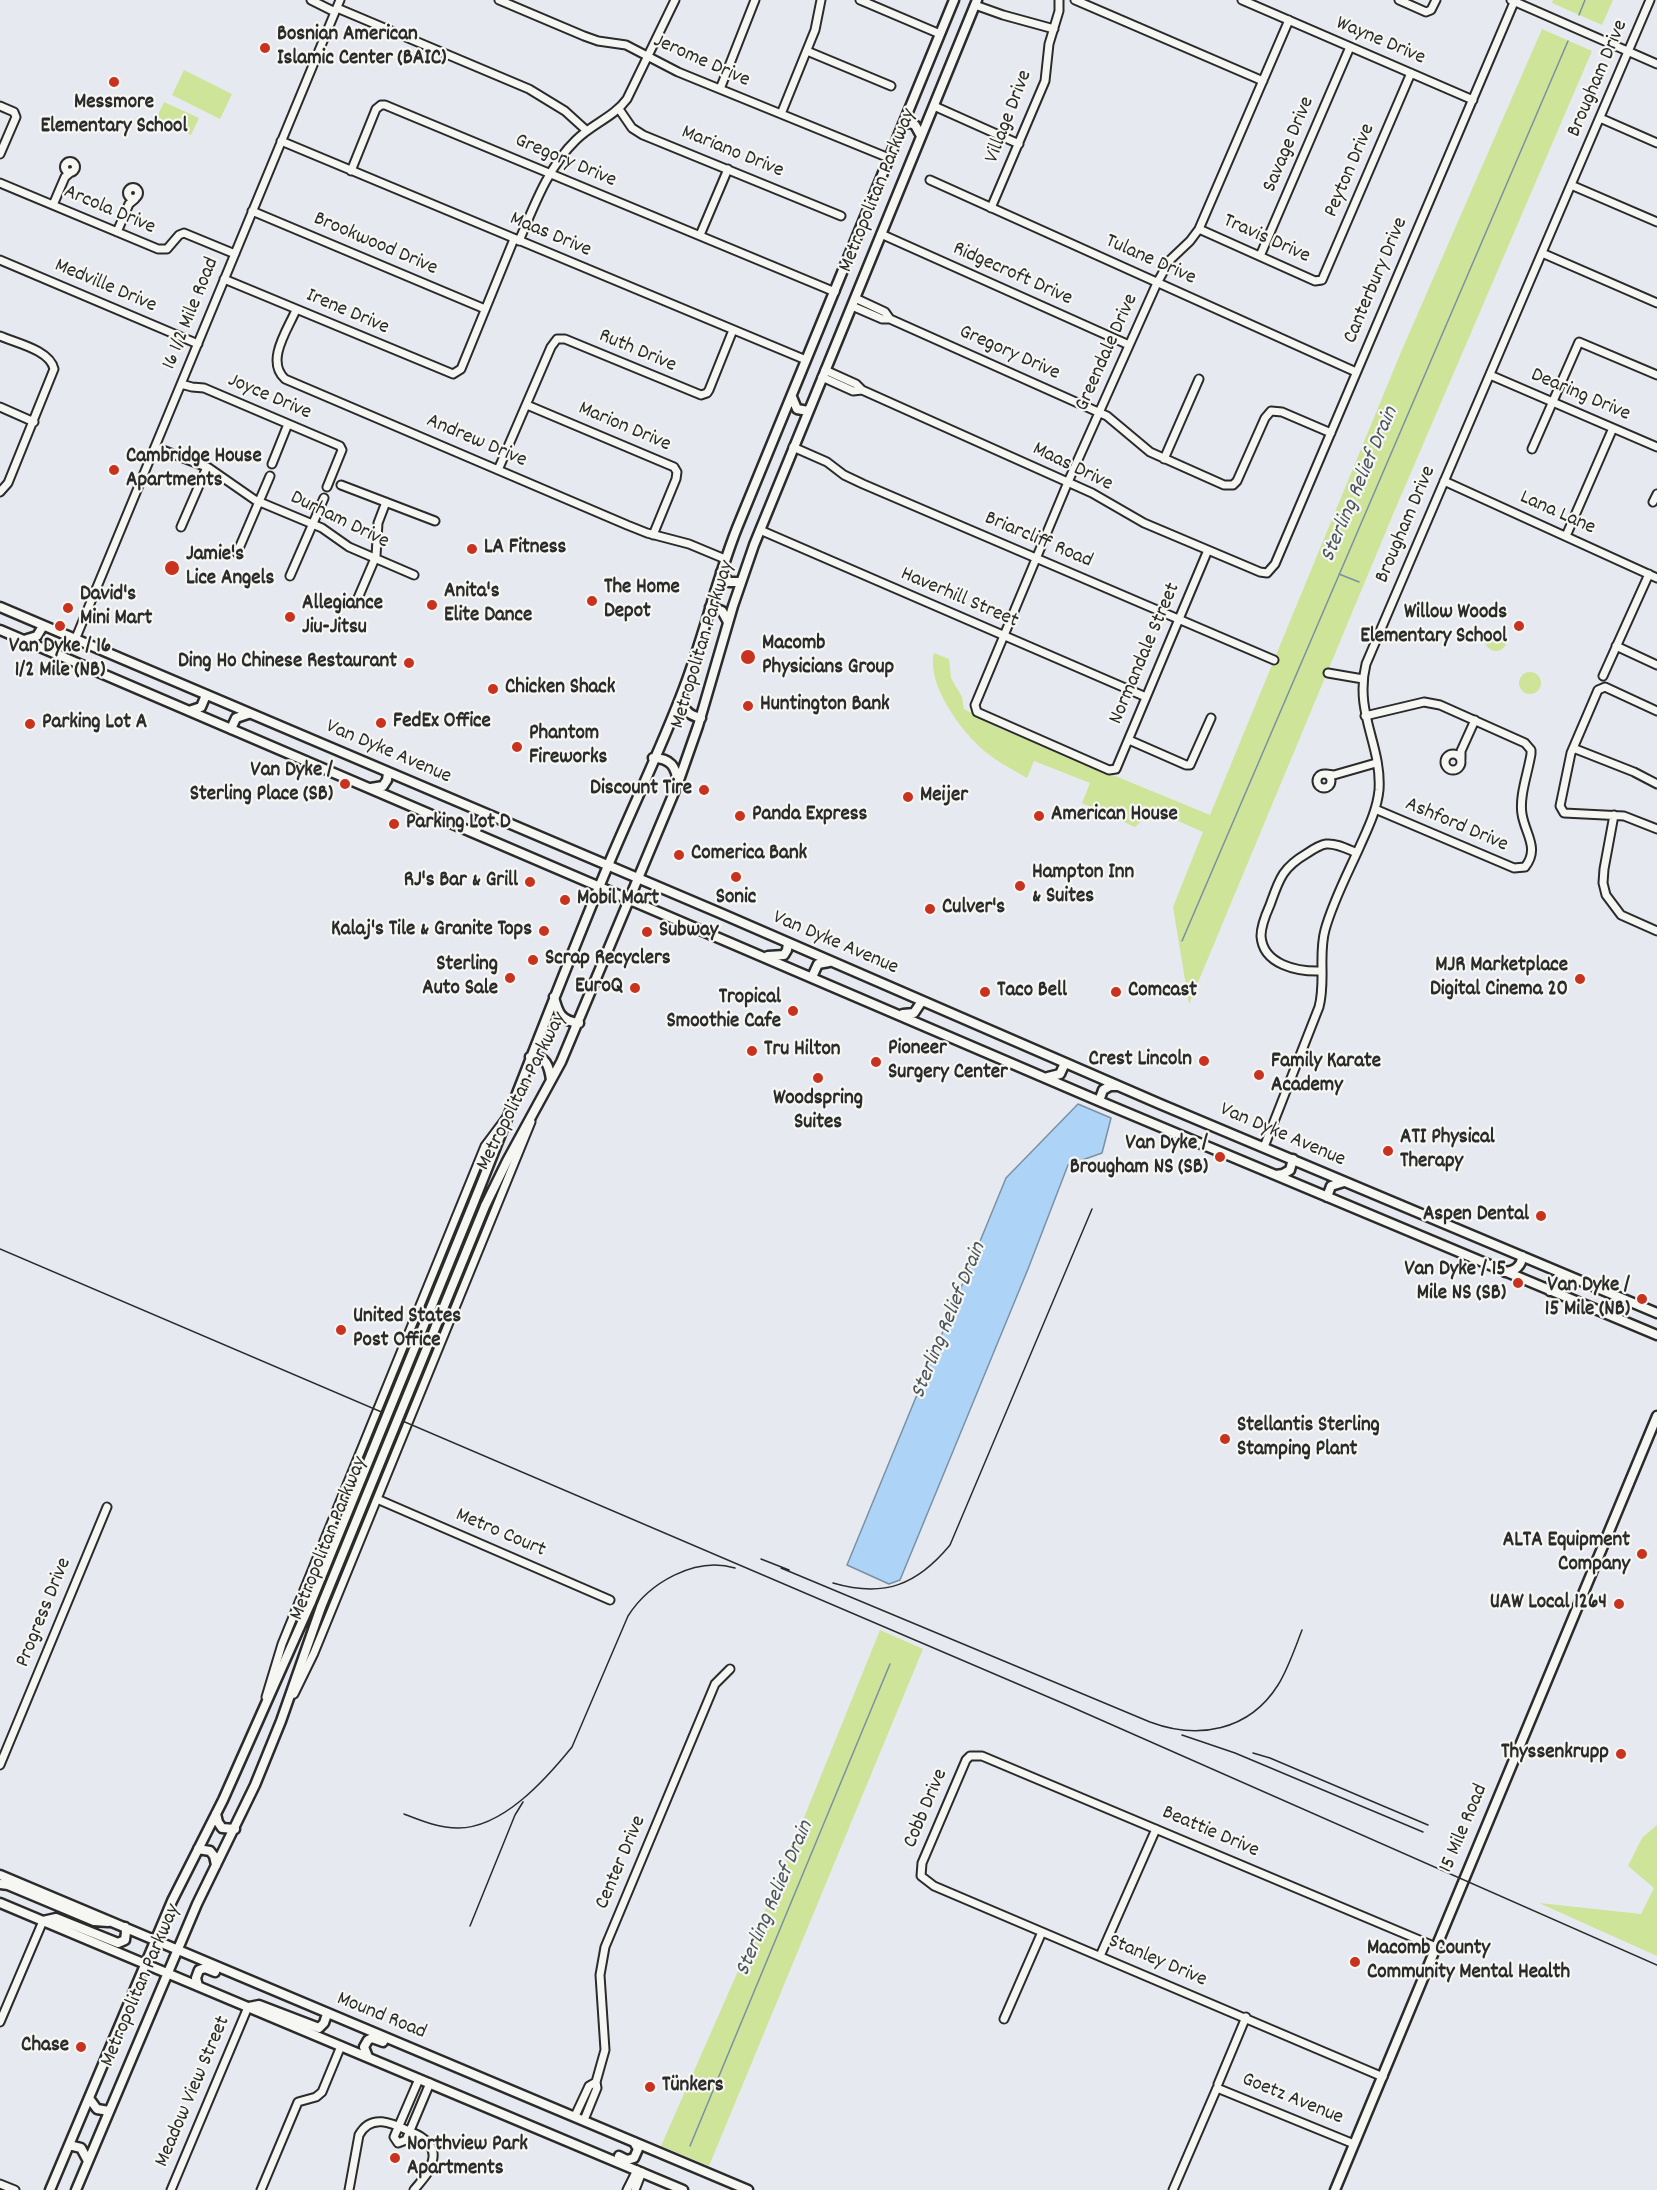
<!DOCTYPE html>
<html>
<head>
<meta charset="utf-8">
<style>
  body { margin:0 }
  canvas { display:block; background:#e6eaf0 }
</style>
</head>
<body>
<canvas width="1657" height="2190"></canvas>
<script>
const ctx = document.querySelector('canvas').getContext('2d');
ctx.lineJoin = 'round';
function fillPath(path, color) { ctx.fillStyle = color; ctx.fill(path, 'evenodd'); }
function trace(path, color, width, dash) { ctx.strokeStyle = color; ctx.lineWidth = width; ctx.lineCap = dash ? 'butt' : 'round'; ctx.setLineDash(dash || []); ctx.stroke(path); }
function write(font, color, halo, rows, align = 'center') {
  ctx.font = font + ' Dekko,sans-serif'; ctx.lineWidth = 4.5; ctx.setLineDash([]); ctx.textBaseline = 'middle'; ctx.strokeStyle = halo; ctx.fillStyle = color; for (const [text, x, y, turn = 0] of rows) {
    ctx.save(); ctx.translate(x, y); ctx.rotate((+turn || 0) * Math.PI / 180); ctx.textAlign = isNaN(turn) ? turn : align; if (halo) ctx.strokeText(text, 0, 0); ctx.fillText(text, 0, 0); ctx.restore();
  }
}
const green = new Path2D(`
  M1553,0H1613L1602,25L1552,3Z
  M1542,29L1592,51L1394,512L1189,1004L1173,907L1203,832L1153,810L1135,827L1082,803L1090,783L1034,761L1027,778C1014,770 999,763 987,753C963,734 926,685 934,653L949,659L951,678L962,697L964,709L1001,729L1210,815L1401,352Z
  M184,70L232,94L220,119L172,95Z
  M164,102L199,118L191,135L156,119Z
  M1485 640a11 11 0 1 1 22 0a11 11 0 1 1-22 0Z
  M1519 683a11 11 0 1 1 22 0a11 11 0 1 1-22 0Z
  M880,1630L923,1649L709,2166L661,2146L786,1862Z
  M1657,1825V1956L1539,1903L1641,1914L1654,1888L1628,1866L1642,1838Z`);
const water = new Path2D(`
  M1078,1104L1111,1118L1102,1153L1068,1165L1028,1269L900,1580L889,1584L847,1565L1006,1178Z`);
const stream = new Path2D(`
  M1579,15L1585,0
  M1339,574L1359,582
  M1182,941L1568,41
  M690,2146L890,1664`);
const minor = new Path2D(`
  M311,0L335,12
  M499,0L584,36L598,41L626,45L678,72L889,158
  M860,0L940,34
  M1075,0L1263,81
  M1242,0L1473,100
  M1399,0L1426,12L1431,10L1436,0
  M1511,0L1657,64
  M975,5L1003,15L1054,29
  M337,8L529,89L565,111L587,131
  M807,51L891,86
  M720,89L755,0
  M0,106L14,112L16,117L0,154
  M934,106L1019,144
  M619,109L632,128L643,135L841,216
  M781,114L815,30L821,0
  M1600,118L1657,143
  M281,141L806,360
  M64.5 167a5.5 5.5 0 1 1 11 0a5.5 5.5 0 1 1-11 0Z
  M351,171L376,109L381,105H385L835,292
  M930,180L1356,372
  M0,183L158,249H167L179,235L184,233L235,254
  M1571,185L1657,222
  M127.5 193a5.5 5.5 0 1 1 11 0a5.5 5.5 0 1 1-11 0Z
  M53,205L65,177L71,172
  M991,208L1045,81L1049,44L1059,11V0
  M252,211L485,309
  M1199,229L1315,281L1322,280L1411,73
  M117,232L129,204L135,199
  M881,234L1129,345
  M700,235L728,169
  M519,241C534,206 548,167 576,140C592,124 614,117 627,99L675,0
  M1542,253L1657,303
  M1260,256L1350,47
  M0,260L198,344
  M224,279L453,374L461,369L514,239
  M855,298L885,312L890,319L1107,416L1150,452L1224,485H1233L1237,481L1265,418L1271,411L1282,412L1331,433
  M852,306L882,319H890
  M296,310C288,329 265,361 285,379L627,525L647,533L689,544L725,559
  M0,336C16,343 50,350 54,369L8,483L0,492
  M825,370L856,384L862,390L1092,493L1144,523L1260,572L1267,573L1275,564L1515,0
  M1490,375L1657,447
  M822,377L853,391L862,390
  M181,384L192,387L204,388L340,446L342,450L327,487
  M527,405L674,467L677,472L676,479L653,535
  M0,407L34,422
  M155,447L209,468L255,500L322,528L349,547L414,575
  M793,447L827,462L844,475L863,484L1274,660
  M1532,449L1579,342L1657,375
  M1164,459L1199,379
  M272,464L288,424
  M498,470L551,347L557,339H565L701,395L707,393L709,390L733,330
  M1444,481L1657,578
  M341,485L435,521
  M1653,502L1657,494
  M181,527L207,467
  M760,530L1146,697
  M1566,536L1613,428
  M1208,550L1116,769L1109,770L977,712L975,705L1068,482L1157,283L1170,260L1190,241L1199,229L1289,20
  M237,553L270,476
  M290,576L324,498
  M355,605L376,556L378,523L386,502
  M75,640L340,0
  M1616,646L1657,665
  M1328,673L1363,679
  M1603,676L1649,574
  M1657,711L1605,687L1598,690L1571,753L1560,806L1564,813L1624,816L1657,829
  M1365,716L1424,702L1440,705L1525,743L1531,750V754C1528,773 1519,796 1522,814C1525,834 1540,848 1525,867L1514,868L1375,809
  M1129,740L1186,765H1190L1211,718
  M1573,748L1634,772L1657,784
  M1445 762a8 8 0 1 1 16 0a8 8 0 1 1-16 0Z
  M1461,759V751L1475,720
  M1326,774L1334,775L1376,763
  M1317 781a7 7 0 1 1 14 0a7 7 0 1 1-14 0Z
  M1614,815L1604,869L1603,883L1606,895L1621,915L1657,931
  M1322,971C1298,972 1263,965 1261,936C1261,925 1266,914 1270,905C1279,880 1282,868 1306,854C1312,850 1319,845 1326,844C1337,843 1347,849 1357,853
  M1264,1147L1319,1007C1326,981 1318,955 1325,930C1333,901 1348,873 1360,846C1368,828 1377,810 1379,790C1382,745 1354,713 1366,664L1650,0
  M377,1499L610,1600
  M294,1694L314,1653L531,1122
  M266,1697L282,1644L485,1146L506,1118
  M0,1765L107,1507
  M1100,1956L1156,1829
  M1004,2019L1042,1932
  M0,2022L43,1921
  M1383,2077L934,1886L921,1876L922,1863L966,1760L970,1756H982L1436,1947
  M419,2079L394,2137L398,2143L406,2140L430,2083
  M1218,2084L1246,2017
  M575,2116L589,2086L596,2082
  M584,2120L597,2088L596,2082L605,2050L600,1975L605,1947L715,1684L730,1669
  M0,2184L15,2190
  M171,2190L248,2007
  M261,2190L298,2102L316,2097L322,2092L341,2046
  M349,2190L359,2135C371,2113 392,2123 409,2131C416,2134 424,2137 429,2144C433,2149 434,2156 432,2162C430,2173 421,2181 414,2190
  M627,2190L637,2170
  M635,2190L642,2172
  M1173,2190L1217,2088L1354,2144`);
const major = new Path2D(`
  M903,124L910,123L915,125L921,136
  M792,397L797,409L808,411
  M721,572L729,582H740
  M0,607L720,913L1160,1104L1657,1313
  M710,607L722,611L728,622
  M0,630L1099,1101L1657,1335
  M24,640L37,636L43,626
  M682,695C683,709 687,715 701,718
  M189,711L201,707L206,695
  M231,729L236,718L248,714
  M653,758C671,758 676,767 678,783
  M371,788L383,786L387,780L388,773
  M475,833L480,821L493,818
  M768,956L784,955L787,950L788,943
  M812,977L818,964L829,962
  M554,997C558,1013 561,1021 579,1023
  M903,1014L914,1013L922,1001
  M530,1057C546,1055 549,1066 551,1080
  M1048,1077L1060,1074L1065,1063
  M1099,1101L1103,1090L1110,1086H1118
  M1276,1175L1283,1174L1290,1170L1293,1159
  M1327,1197L1331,1186L1344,1182
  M474,1202C519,1090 561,978 607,868C632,808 661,749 684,688C704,636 716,581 737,528L954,0
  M485,1206L507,1161L561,1062L678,783L698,726L733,606L754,545L977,0
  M1505,1272C1515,1271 1522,1266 1522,1256
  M1550,1291C1550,1280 1557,1277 1568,1276
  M216,1814L218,1822L222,1828L235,1829
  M198,1849L210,1851L214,1856L216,1865
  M0,1875L748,2190
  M0,1884L8,1885L94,1921L108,1922
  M0,1903L683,2190
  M43,1921L56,1918L118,1943L125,1940L126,1932L125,1927
  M198,1986L196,1978L199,1970L205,1968L215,1972
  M249,2007L259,2005L319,2028L324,2023L327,2014
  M368,2057L364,2047L368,2040L372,2038L383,2042
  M89,2098L97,2109L109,2111
  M69,2145L81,2148L88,2161
  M619,2156L627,2160L634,2158L638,2149L634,2142
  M50,2190L172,1901L223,1800L311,1602
  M76,2190L197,1904L255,1785L281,1721L321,1607
  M1335,2190L1657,1416`);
const rail = new Path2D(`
  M0,1249L1067,1705L1657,1965
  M761,1559L789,1570
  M781,1568L1150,1722C1198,1740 1249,1731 1278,1685C1288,1669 1295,1648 1302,1630
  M833,1583C884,1598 917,1585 950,1545L1092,1209
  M1182,1735L1235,1753L1423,1832
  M1253,1753L1270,1758L1428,1825
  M404,1814C422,1821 439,1828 458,1828C503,1828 546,1779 572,1747L628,1616C649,1583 695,1556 735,1568
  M470,1926L515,1815L523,1802`);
const majorBridge = new Path2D(`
  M311,1602L474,1202
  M321,1607L485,1206`);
const markers = [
  [265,48,6,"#c8321e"],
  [114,82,6,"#c8321e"],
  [114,470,6,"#c8321e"],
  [472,549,6,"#c8321e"],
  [172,568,8,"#c8321e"],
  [592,601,6,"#c8321e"],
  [432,605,6,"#c8321e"],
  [68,608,6,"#c8321e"],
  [290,617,6,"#c8321e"],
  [60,626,6,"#c8321e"],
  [1519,626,6,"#c8321e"],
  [748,657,8,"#c8321e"],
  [409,663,6,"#c8321e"],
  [493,689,6,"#c8321e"],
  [748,706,6,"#c8321e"],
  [381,723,6,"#c8321e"],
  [30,724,6,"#c8321e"],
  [517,747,6,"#c8321e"],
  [345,784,6,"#c8321e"],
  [704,790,6,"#c8321e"],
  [908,797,6,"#c8321e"],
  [740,816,6,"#c8321e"],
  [1039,816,6,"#c8321e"],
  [394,824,6,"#c8321e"],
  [679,855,6,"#c8321e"],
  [736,877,6,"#c8321e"],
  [530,882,6,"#c8321e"],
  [1020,886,6,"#c8321e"],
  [565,900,6,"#c8321e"],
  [930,909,6,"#c8321e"],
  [544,931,6,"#c8321e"],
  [647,932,6,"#c8321e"],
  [533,960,6,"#c8321e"],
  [510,978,6,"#c8321e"],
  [1580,979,6,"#c8321e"],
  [635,988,6,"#c8321e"],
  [985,992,6,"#c8321e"],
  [1116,992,6,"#c8321e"],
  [793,1011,6,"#c8321e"],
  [752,1051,6,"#c8321e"],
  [1204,1061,6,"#c8321e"],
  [876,1062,6,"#c8321e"],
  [1259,1075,6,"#c8321e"],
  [818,1078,6,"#c8321e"],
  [1388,1151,6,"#c8321e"],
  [1220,1157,6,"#c8321e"],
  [1541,1216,6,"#c8321e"],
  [1518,1283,6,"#c8321e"],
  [1642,1299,6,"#c8321e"],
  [341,1330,6,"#c8321e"],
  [1225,1439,6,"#c8321e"],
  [1642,1554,6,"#c8321e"],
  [1619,1604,6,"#c8321e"],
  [1621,1754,6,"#c8321e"],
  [1355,1962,6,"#c8321e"],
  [81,2047,6,"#c8321e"],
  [650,2087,6,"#c8321e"],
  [395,2158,6,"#c8321e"]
];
const poiNames = [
  ["Bosnian American",277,36],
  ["Islamic Center (BAIC)",277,60],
  ["Messmore",114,104,"center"],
  ["Elementary School",114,128,"center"],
  ["Cambridge House",126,458],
  ["Apartments",126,482],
  ["LA Fitness",484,549],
  ["Jamie's",186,556],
  ["Lice Angels",186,580],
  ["The Home",604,589],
  ["Depot",604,613],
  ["Anita's",444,593],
  ["Elite Dance",444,617],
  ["David's",80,596],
  ["Mini Mart",80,620],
  ["Allegiance",302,605],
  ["Jiu-Jitsu",302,629],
  ["Willow Woods",1507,614,"right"],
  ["Elementary School",1507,638,"right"],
  ["Macomb",762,645],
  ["Physicians Group",762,669],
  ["Van Dyke / 16",60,648,"center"],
  ["1/2 Mile (NB)",60,672,"center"],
  ["Ding Ho Chinese Restaurant",397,663,"right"],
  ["Chicken Shack",505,689],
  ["Huntington Bank",760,706],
  ["FedEx Office",393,723],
  ["Parking Lot A",42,724],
  ["Phantom",529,735],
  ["Fireworks",529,759],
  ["Van Dyke /",333,772,"right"],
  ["Sterling Place (SB)",333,796,"right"],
  ["Discount Tire",692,790,"right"],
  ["Meijer",920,797],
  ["Panda Express",752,816],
  ["American House",1051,816],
  ["Parking Lot D",406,824],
  ["Comerica Bank",691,855],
  ["Hampton Inn",1032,874],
  ["& Suites",1032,898],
  ["RJ's Bar & Grill",518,882,"right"],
  ["Sonic",736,899,"center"],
  ["Mobil Mart",577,900],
  ["Culver's",942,909],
  ["Kalaj's Tile & Granite Tops",532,931,"right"],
  ["Subway",659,932],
  ["Scrap Recyclers",545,960],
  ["Sterling",498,966,"right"],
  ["Auto Sale",498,990,"right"],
  ["MJR Marketplace",1568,967,"right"],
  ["Digital Cinema 20",1568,991,"right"],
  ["EuroQ",623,988,"right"],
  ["Taco Bell",997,992],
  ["Comcast",1128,992],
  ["Tropical",781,999,"right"],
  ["Smoothie Cafe",781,1023,"right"],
  ["Pioneer",888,1050],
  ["Surgery Center",888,1074],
  ["Tru Hilton",764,1051],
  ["Crest Lincoln",1192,1061,"right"],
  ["Family Karate",1271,1063],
  ["Academy",1271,1087],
  ["Woodspring",818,1100,"center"],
  ["Suites",818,1124,"center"],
  ["ATI Physical",1400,1139],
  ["Therapy",1400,1163],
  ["Van Dyke /",1208,1145,"right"],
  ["Brougham NS (SB)",1208,1169,"right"],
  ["Aspen Dental",1529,1216,"right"],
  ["Van Dyke / 15",1506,1271,"right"],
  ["Mile NS (SB)",1506,1295,"right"],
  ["Van Dyke /",1630,1287,"right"],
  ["15 Mile (NB)",1630,1311,"right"],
  ["United States",353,1318],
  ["Post Office",353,1342],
  ["Stellantis Sterling",1237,1427],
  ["Stamping Plant",1237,1451],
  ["ALTA Equipment",1630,1542,"right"],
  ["Company",1630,1566,"right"],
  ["UAW Local 1264",1607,1604,"right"],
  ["Thyssenkrupp",1609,1754,"right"],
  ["Macomb County",1367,1950],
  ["Community Mental Health",1367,1974],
  ["Chase",69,2047,"right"],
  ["Tünkers",662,2087],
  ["Northview Park",407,2146],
  ["Apartments",407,2170]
];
const streetNames = [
  ["Wayne Drive",1380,42,23],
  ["Jerome Drive",701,62,24],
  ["Brougham Drive",1599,79,-67],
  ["Village Drive",1010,117,-69],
  ["Savage Drive",1290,145,-67],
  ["Mariano Drive",732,153,22],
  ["Gregory Drive",565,162,23],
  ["Peyton Drive",1351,171,-67],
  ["Metropolitan Parkway",879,191,-68],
  ["Arcola Drive",109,211,23],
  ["Maas Drive",550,236,23],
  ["Travis Drive",1266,240,24],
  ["Brookwood Drive",375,245,23],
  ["Tulane Drive",1150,261,24],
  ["Ridgecroft Drive",1012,275,24],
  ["Canterbury Drive",1377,281,-67],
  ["Medville Drive",105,287,23],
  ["Irene Drive",347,313,23],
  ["16 1/2 Mile Road",192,314,-68],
  ["Ruth Drive",637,352,23],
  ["Greendale Drive",1108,353,-66],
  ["Gregory Drive",1009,354,24],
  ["Dearing Drive",1580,396,23],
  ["Joyce Drive",269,398,23],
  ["Marion Drive",624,428,23],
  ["Andrew Drive",476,442,23],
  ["Maas Drive",1072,468,26],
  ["Lana Lane",1557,514,24],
  ["Durham Drive",339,521,26],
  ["Brougham Drive",1407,525,-67],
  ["Briarcliff Road",1038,541,23],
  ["Haverhill Street",959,599,23],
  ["Metropolitan Parkway",704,645,-73],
  ["Normandale Street",1146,654,-67],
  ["Van Dyke Avenue",388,753,23],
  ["Ashford Drive",1456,826,23],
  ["Van Dyke Avenue",835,944,23],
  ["Metropolitan Parkway",523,1092,-63],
  ["Van Dyke Avenue",1282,1136,23],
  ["Metro Court",500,1534,23],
  ["Metropolitan Parkway",330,1539,-68],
  ["Progress Drive",45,1613,-68],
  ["Cobb Drive",927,1809,-67],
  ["15 Mile Road",1465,1829,-67],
  ["Beattie Drive",1210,1833,23],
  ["Center Drive",622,1863,-67],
  ["Stanley Drive",1157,1962,23],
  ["Metropolitan Parkway",142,1986,-67],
  ["Mound Road",381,2017,22],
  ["Meadow View Street",194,2092,-67],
  ["Goetz Avenue",1292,2100,22]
];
const waterNames = [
  ["Sterling Relief Drain",1361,485,-67],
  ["Sterling Relief Drain",950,1321,-68],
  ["Sterling Relief Drain",776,1899,-67]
];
fillPath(green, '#cee499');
fillPath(water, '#add4f7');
trace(water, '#7990a5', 1.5);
trace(stream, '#7990a5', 1.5);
trace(minor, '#2b2b2b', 11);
trace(major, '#2b2b2b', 13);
trace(minor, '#f6f6f2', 7);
trace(major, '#f6f6f2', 8);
trace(rail, '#2b2b2b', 1.5);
trace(majorBridge, '#2b2b2b', 13, []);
trace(majorBridge, '#f6f6f2', 8);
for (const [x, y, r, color] of markers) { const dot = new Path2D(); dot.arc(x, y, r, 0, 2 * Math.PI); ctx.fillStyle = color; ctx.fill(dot); trace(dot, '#f6f6f2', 2); }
write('bold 21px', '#2b2b2b', '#f6f6f2', poiNames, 'left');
write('21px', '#2b2b2b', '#f6f6f2', streetNames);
write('italic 22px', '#4c555e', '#f6f6f2', waterNames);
</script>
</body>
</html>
